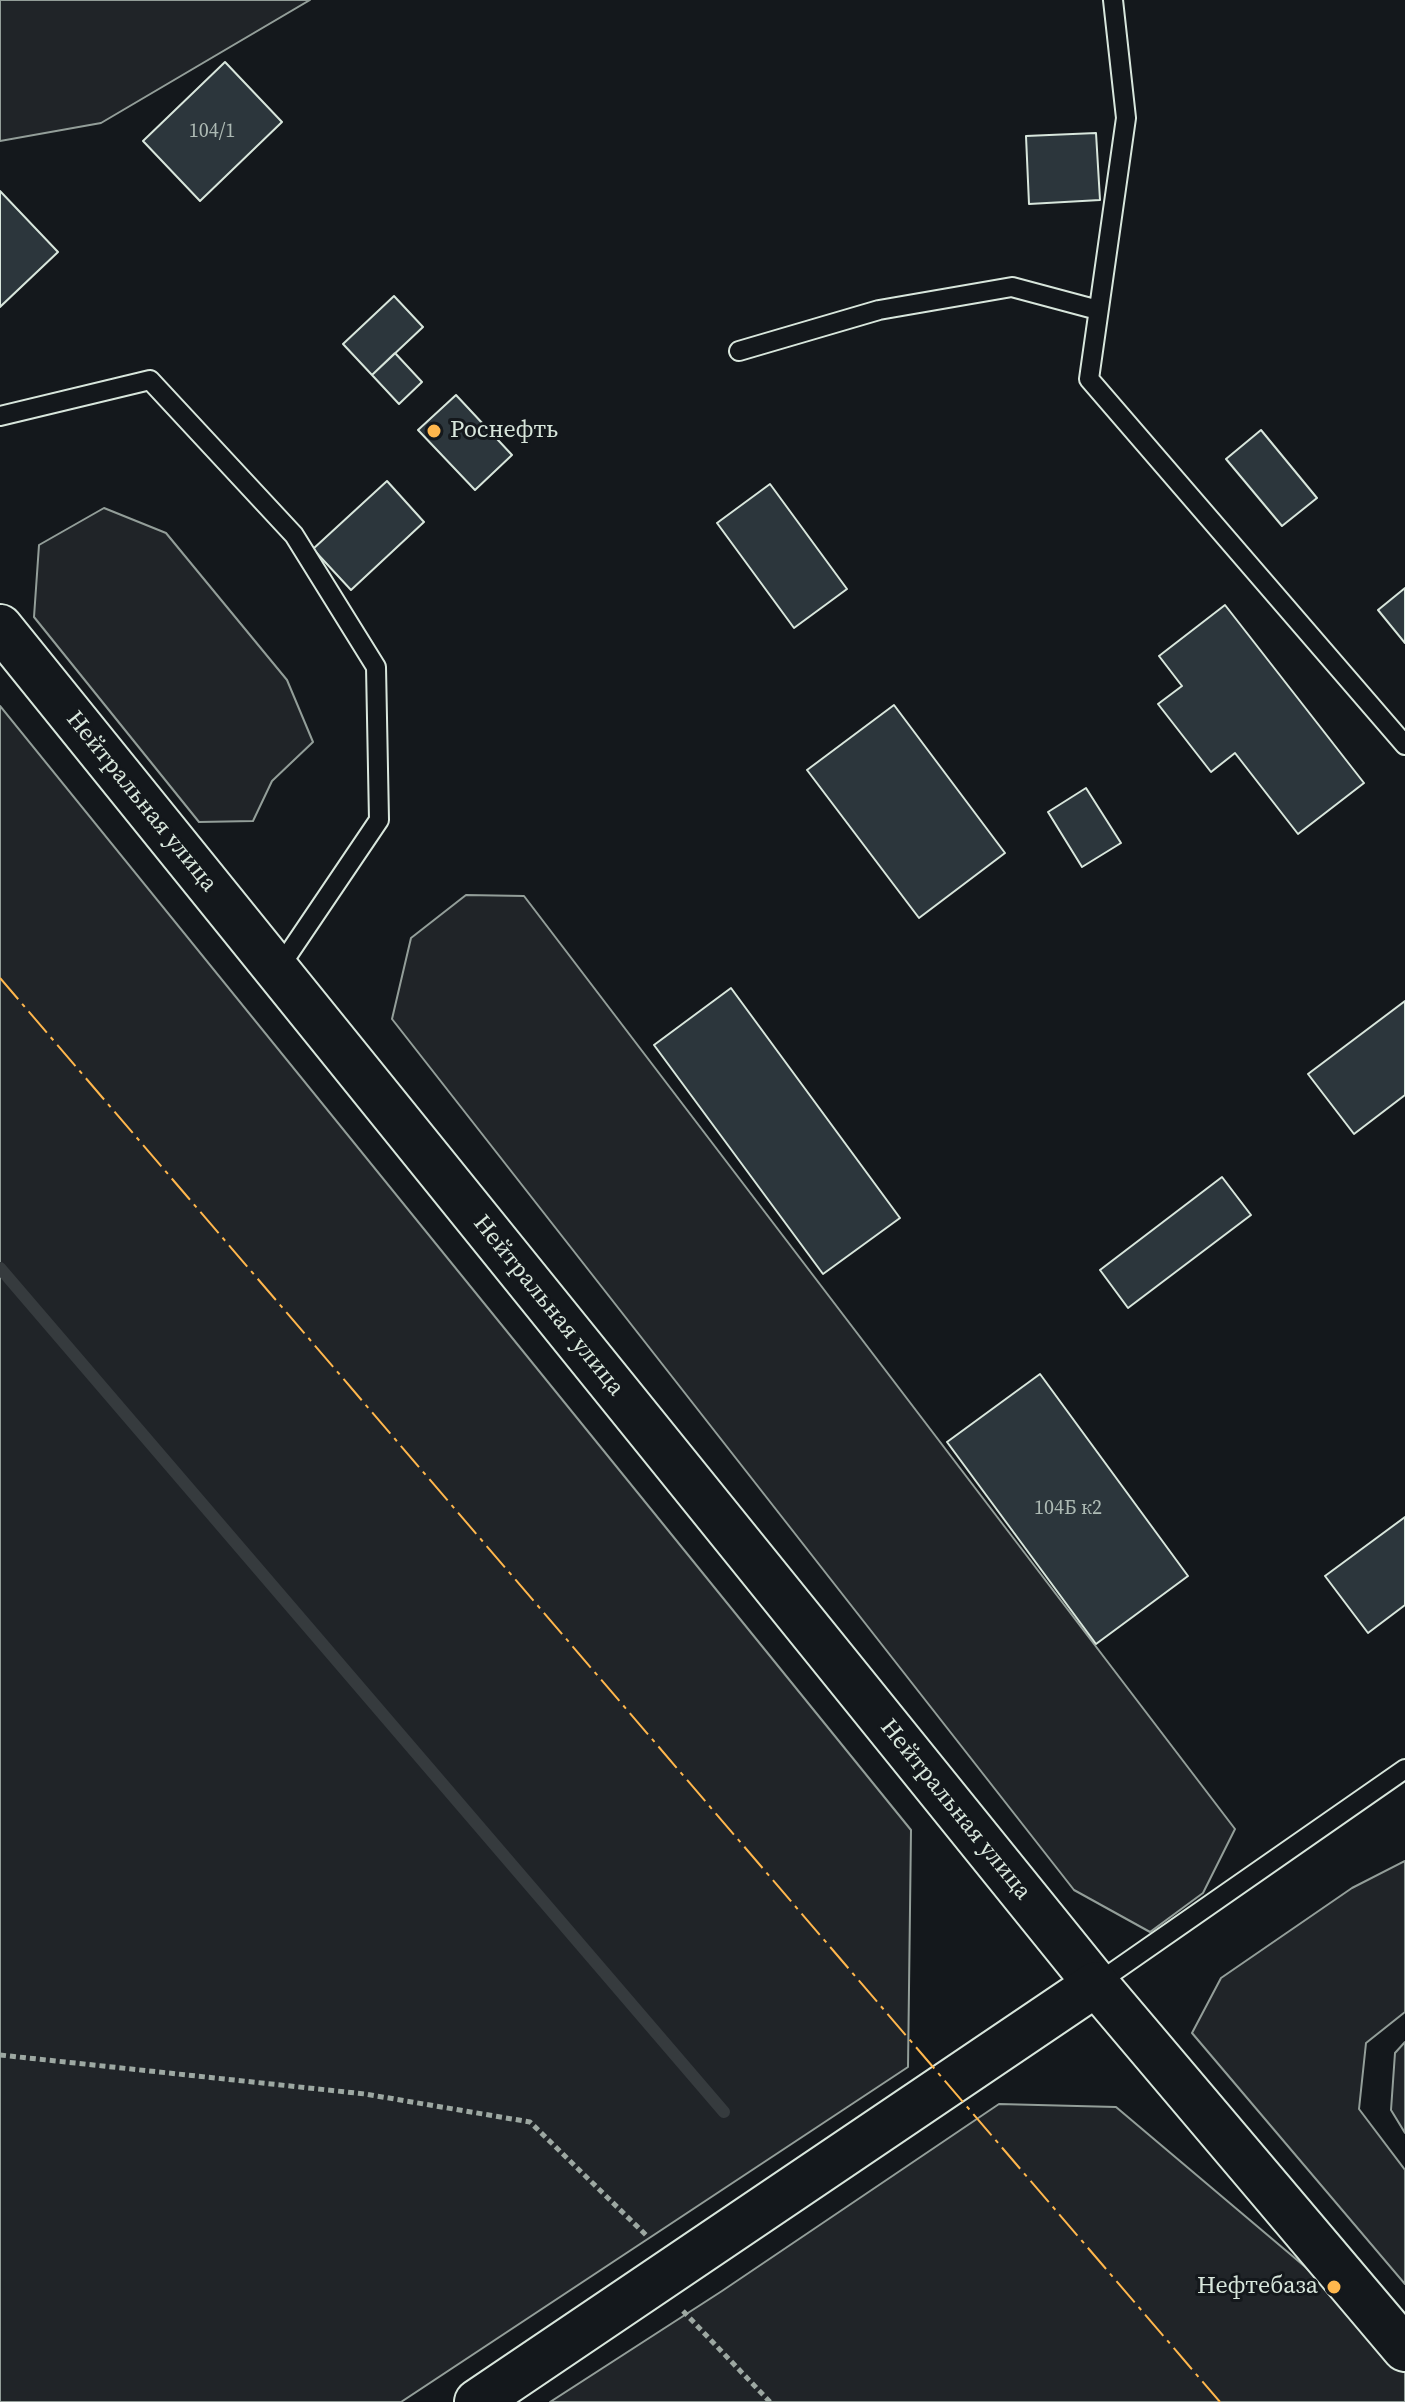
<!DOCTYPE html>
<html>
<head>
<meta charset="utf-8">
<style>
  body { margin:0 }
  canvas { display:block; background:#14181c }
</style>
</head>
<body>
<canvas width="1405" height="2402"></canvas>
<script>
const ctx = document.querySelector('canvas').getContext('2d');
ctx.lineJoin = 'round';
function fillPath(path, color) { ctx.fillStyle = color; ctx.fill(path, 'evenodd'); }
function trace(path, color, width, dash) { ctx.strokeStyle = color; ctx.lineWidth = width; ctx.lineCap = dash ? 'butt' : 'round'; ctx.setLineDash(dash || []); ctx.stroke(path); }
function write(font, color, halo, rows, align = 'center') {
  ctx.font = font + ' "Source Serif 4",serif'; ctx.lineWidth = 6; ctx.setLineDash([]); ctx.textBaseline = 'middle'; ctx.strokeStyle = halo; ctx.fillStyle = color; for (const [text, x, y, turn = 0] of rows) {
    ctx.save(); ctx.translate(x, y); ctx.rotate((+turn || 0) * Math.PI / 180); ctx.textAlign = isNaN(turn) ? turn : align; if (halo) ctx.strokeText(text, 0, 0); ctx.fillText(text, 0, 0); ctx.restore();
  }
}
const green = new Path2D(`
  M0,0H310L101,123L0,141Z
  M104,508L166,533L287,680L313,742L272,781L253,821L199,822L34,617L39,545Z
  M0,706L911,1830L908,2067L401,2402H0Z
  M466,895L524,896L1235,1829L1203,1893L1150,1932L1074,1890L392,1019L411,938Z
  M1405,1861V2012L1366,2043L1359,2109L1405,2170V2284L1192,2033L1221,1978L1352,1888Z
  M1405,2042V2133L1391,2110L1395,2053Z
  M999,2104L1116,2107L1348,2303L1405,2370V2402H550L722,2291Z`);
const stream = new Path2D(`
  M0,1268L724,2112`);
const building = new Path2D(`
  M225,62L282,122L200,201L143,141Z
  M1096,133L1100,200L1029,204L1026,136Z
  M0,191L58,252L0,307Z
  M394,296L423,327L372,375L343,344Z
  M395,353L422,382L399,404L372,375Z
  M456,395L512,455L475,490L418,430Z
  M1261,430L1317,498L1282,526L1226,459Z
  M387,481L424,522L351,590L313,549Z
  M770,484L847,589L794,628L717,523Z
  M1405,588V643L1378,610Z
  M1225,605L1364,783L1298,834L1235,753L1211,772L1158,704L1182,686L1159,656Z
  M894,705L1005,853L919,918L807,770Z
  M1086,788L1121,843L1082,867L1048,812Z
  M731,988L900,1218L823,1274L654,1045Z
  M1405,1001V1095L1354,1134L1308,1074Z
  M1222,1177L1251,1215L1128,1308L1100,1270Z
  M1040,1374L1188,1576L1096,1644L947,1442Z
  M1405,1517V1605L1368,1633L1325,1576Z`);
const path = new Path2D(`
  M0,2055L365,2094L530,2122L648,2237
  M683,2311L770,2402`);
const service = new Path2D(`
  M1113,0L1126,118L1089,379L1405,745
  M739,351L879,310L1012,287L1098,310
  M0,416L150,380L294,535L376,667L379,820L277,971
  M1096,1984L1405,1769`);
const secondary = new Path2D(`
  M0,627L1096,1984`);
const primary = new Path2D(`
  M477,2402L1096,1984L1405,2349`);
const power = new Path2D(`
  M0,978L1220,2402`);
const markers = [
  [434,431,8,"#ffb74d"],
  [1334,2287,8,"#ffb74d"]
];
const numberNames = [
  ["104/1",212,132],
  ["104Б к2",1068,1509]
];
const poiNames = [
  ["Роснефть",450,431],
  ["Нефтебаза",1318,2287,"right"]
];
const streetNames = [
  ["Нейтральная улица",141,802,51],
  ["Нейтральная улица",548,1306,51],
  ["Нейтральная улица",955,1810,51]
];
fillPath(green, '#202428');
trace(green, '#939e99', 2);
trace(stream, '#363b3e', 12);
fillPath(building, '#2c363c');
trace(building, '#d8e6dc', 2);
trace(service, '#d8e6dc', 22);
trace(secondary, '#d8e6dc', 48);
trace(primary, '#d8e6dc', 48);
trace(path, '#9da8a2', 5, [6, 4]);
trace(service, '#14181c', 18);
trace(secondary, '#14181c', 44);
trace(primary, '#14181c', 44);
trace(power, '#ffb74d', 2, [28, 6, 4, 6]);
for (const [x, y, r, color] of markers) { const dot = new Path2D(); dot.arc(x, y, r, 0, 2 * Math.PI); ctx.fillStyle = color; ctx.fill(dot); trace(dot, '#14181c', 3); }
write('20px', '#adbab4', null, numberNames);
write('24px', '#d8e6dc', '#14181c', poiNames, 'left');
write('24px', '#d8e6dc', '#14181c', streetNames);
</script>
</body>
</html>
